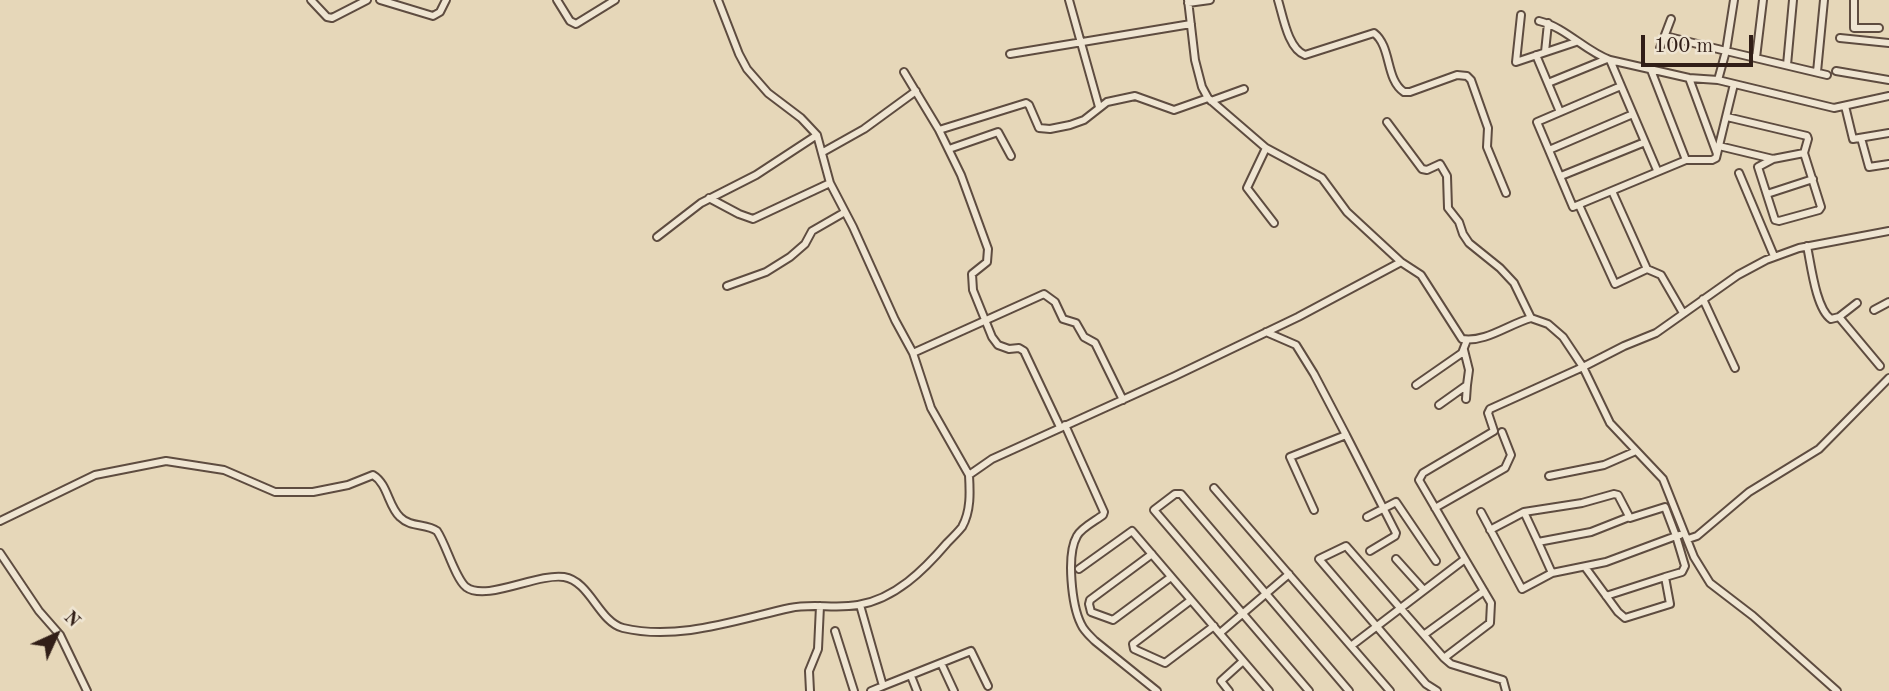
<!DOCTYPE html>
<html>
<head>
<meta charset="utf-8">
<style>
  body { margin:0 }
  #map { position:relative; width:1889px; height:691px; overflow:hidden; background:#e6d7b9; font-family:"Old Standard TT",serif }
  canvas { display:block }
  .north { position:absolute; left:21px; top:600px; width:70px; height:70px; -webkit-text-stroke:5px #efe5d2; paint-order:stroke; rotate:45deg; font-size:19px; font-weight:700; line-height:28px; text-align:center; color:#311e17 }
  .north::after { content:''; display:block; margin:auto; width:24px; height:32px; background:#311e17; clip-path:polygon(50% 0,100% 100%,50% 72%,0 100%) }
  .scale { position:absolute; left:1641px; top:35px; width:112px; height:32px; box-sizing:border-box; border:4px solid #311e17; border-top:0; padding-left:9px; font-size:21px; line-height:24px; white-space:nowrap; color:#311e17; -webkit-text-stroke:5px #efe5d2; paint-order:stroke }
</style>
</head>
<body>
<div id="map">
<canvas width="1889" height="691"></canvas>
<div class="north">N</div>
<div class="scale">100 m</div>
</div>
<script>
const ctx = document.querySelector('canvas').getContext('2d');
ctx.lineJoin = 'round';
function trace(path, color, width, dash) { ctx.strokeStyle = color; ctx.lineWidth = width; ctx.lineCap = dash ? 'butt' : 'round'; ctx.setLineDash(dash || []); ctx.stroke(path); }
const minor = new Path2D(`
  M311,0L327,17L332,18L367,0
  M380,0L433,16L440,12L446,0
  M557,0L570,21L576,24L615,0
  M718,0L739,54L747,69L768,93L801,118L817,135L830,183L853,227L895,320L913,353L931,408L969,475
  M1069,0L1099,107
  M1188,0L1195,60L1202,87L1208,98L1266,148L1322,178L1347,212L1401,262L1421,275L1462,339C1485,343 1509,324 1531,318L1548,324L1563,337L1583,367L1610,423L1663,479L1694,557L1710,583L1753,616L1837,691
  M1278,0C1283,16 1288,49 1305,55L1374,33C1392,47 1385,79 1404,92H1410L1457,75L1467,76L1471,80L1488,128L1487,147L1506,193
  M1734,0L1726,51L1827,75
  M1854,0V28H1879
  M1188,3L1210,0
  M1521,15L1516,62L1576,42
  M1539,21C1565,27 1585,51 1610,60
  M1665,36L1726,51L1718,80
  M1840,38L1889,43
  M1660,48L1671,19
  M1545,52L1548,23
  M1010,54L1191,24
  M1536,55L1560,112
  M1756,58L1763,0
  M1787,65L1793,0
  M1651,70L1686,160
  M1836,71L1889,80
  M904,72L939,130
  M1817,72L1824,0
  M1689,78L1717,154
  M1548,83L1607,59
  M1621,86L1537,122L1573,207L1686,160H1712L1716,158L1734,84
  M1211,101L1244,89
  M1845,106L1853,139L1889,133
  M1727,117L1807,136L1808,139L1804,153
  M1387,122L1422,169L1427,170L1440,164L1447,176L1448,208L1459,222L1463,234L1469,243L1500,268L1514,283L1531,318
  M1861,138L1869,167L1889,164
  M1719,146L1773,159L1804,153L1821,207L1819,210L1779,221L1775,220L1758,167L1773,159
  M1266,148L1247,188L1274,223
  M949,149L998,132L1011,156
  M1549,150L1633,114
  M823,152L864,129L916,91
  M1657,170L1610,60L1689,78L1718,80L1834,108L1889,96
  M1739,173L1774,256
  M1561,176L1645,142
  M1612,191L1647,269L1661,275L1683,313
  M1767,194L1813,179
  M709,198L739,214L753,219L830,183
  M1579,205L1615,284L1647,269
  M657,237L701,203L756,175L817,135
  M1807,246C1811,265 1816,309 1831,319L1839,317L1880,366
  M727,286L766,272L790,257L805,244L812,231L845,212
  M1703,299L1735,368
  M1874,310L1889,302
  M1839,317L1857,303
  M1266,332L1296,345L1314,374L1346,435L1290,457L1314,510
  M913,353L1044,294L1055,302L1063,319L1076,323L1084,337L1095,343L1123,400
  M1416,385L1462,353L1467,340
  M1466,399L1467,385
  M1439,405L1467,385L1469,370L1464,350
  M1065,425L1104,512L1103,515C1095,521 1081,528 1077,536C1066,555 1072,606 1081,624C1084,631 1090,636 1095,641L1157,691
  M1060,427L1024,351L1019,348L1009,349L998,345L992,337L973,290L972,274L987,262L988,249L961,175L939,130L1026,103L1029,105L1039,128L1050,129L1070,125L1084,120L1107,102L1135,96L1174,110L1208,98
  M1346,435L1396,533L1395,536L1370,551
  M1549,476L1604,465L1636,451
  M1214,488L1351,646L1465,559L1419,480L1423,473L1494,431L1488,413L1490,409L1583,367L1624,346L1656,333L1738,275L1766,260L1799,248L1889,231
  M1435,508L1505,468L1511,455L1502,432
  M1481,512L1522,589L1552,573L1606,562L1676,536L1685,566L1682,572L1665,577L1670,604L1625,618L1618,612L1585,567
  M1524,512L1538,542L1591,532L1629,517
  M1367,517L1396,502L1436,561
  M0,521L95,475L166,461L224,470L275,492H313L348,485L373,475C388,484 388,506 400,517C411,528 426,523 437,531C446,544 455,578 466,587C486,602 537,573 564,577C590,581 599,622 623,628C678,641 736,620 790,608C812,603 835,609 858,605C895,599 924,570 947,543C952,538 958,532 962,527C971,511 970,492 969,475L992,459L1175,376L1298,317L1401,262
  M1490,530L1524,512L1582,503L1614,494L1618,495L1630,518L1665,507L1676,536L1680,535
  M1688,539L1697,536L1749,492L1819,449L1889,378
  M1538,542L1552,573
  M0,553L39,611L60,635L87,691
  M1152,554L1090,600L1089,604L1091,612L1113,620L1171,577
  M1396,559L1423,589
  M1079,569L1132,531L1269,691
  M1606,596L1665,577
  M1191,600L1133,644L1134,649L1165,663L1214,626
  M860,605L883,686L871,691
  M835,631L854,691
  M1220,633L1289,574
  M1425,634L1484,591
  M1351,646L1390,691
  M1444,658L1490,623L1491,603L1465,559
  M941,663L954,691
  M911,676L917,691
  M883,686L971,651L988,686
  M810,691L809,671L818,649L820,606
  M1229,691L1221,681L1243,661
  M1309,691L1154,510L1175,494H1181L1349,691
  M1437,691L1426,684L1319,559L1346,546L1444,658L1451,664L1503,680L1506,691`);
trace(minor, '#5e4c40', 10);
trace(minor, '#efe5d2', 6);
</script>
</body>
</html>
